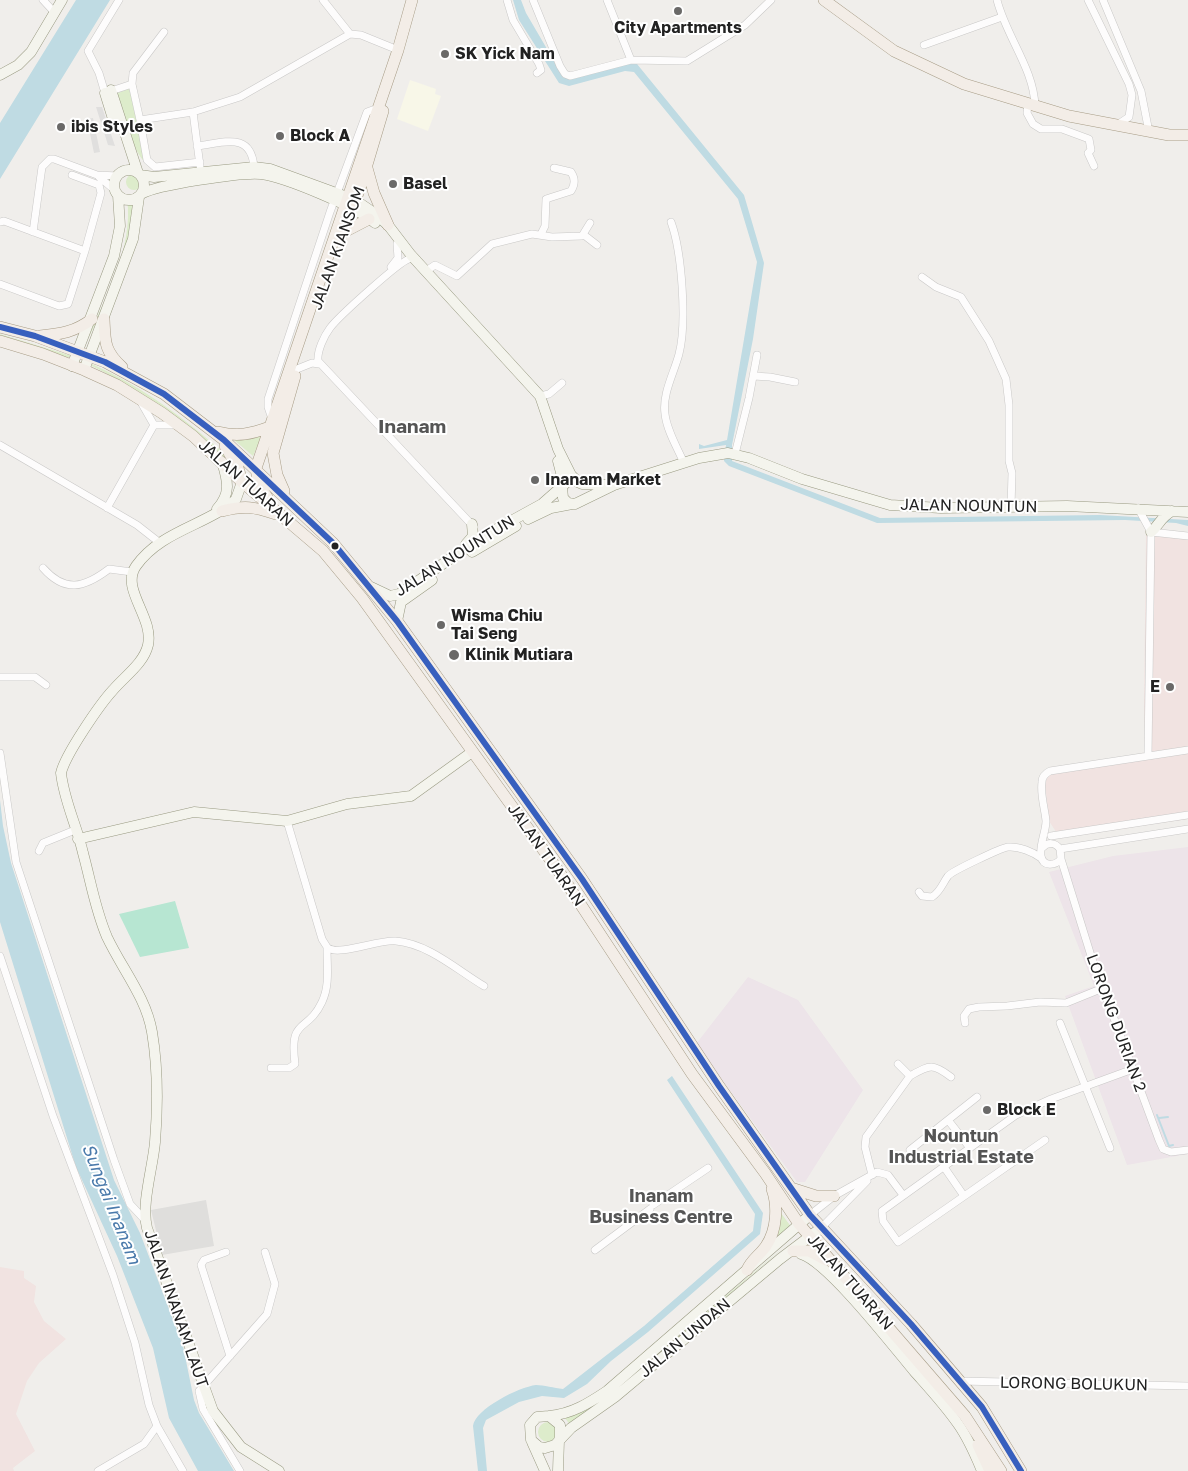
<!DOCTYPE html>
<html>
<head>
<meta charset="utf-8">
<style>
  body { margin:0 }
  canvas { display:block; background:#f0eeeb }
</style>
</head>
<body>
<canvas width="1188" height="1471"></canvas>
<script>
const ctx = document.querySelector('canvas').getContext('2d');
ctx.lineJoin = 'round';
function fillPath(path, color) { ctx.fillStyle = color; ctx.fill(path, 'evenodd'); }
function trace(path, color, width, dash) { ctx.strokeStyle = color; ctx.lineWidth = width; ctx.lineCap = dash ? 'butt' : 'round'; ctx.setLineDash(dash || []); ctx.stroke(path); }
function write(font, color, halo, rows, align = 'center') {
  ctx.font = font + ' "Golos Text",sans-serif'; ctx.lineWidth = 4; ctx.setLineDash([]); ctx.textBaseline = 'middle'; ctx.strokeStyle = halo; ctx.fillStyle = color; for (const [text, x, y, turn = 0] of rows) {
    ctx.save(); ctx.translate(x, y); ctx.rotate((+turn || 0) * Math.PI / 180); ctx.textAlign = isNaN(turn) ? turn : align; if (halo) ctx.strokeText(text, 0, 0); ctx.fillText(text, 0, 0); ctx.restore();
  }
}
const residential = new Path2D(`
  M206,1200L214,1246L162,1255L151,1210Z`);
const commercial = new Path2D(`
  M1146,531L1188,534V819L1060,838L1049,821L1045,784L1048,775L1146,759L1144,705Z
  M0,1267L24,1271V1278L36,1286L34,1302L44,1321L66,1339L39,1363L27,1381L16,1414L35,1451L13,1468L14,1471H0Z`);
const industrial = new Path2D(`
  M1188,847V1154L1127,1165L1065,996L1094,986L1049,872L1113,856Z
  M748,977L798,1000L863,1090L805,1182H797L696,1044Z`);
const education = new Path2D(`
  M410,80L436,89L435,94L441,96L428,131L397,119Z`);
const grass = new Path2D(`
  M135,84L137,87L133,88L152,168C132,157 123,113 116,91Z
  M126 182a8 8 0 1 1 16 0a8 8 0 1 1-16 0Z
  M127,198L138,199V216L114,286L85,345C104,298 134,250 127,198Z
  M0,334L72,356L66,358L0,336Z
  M92,364C143,387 186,419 227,456L233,466C190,423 145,393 92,366Z
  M263,433L253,456L234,440L249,439Z
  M778,1209L792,1228L771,1241Z
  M798,1235L631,1379L570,1425L565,1418L601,1401Z
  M538 1432a10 10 0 1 1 20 0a10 10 0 1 1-20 0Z`);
const pitch = new Path2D(`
  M175,901L189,948L140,957L119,914Z`);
const parking = new Path2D(`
  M96,107H102L115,146L108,145Z
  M93,118L100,152L94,153L87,119Z`);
const water = new Path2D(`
  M76,0H110L0,179V123Z
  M513,0H521L526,13L564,78L627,63L637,64L744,195L764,263L753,339L732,445V461L880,518L1100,515L1188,520V526L1176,523L1125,520L877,523L729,466L724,461L726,445L699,449V444L704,446L727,440L757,262L738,199L634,72L625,71L569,86L559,83L519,20Z
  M0,800L3,826L11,863L114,1180L140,1233L183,1346L194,1400L199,1413L234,1471H198L169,1418L153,1348L117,1256L76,1167L0,922Z
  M672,1076L763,1213L760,1234L648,1332L611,1361L587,1384L564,1398L542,1396L519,1402L486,1420L483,1428L487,1471H478L473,1426C475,1409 519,1387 536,1385C544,1385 554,1388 563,1389L644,1326L753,1231L755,1214L667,1080Z`);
const stream = new Path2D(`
  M1157,1115L1169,1146L1173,1145
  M1159,1118L1168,1117`);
const street = new Path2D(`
  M43,0L55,13
  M119,0L88,51L99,73L105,93L132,84L133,73L164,32
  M323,0L350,34
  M507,0L513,20L539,64L541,70L537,73
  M533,0L560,66L565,74L570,76L631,60L687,61L745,25L771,0
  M607,0L631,60
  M997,0C1006,36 1034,69 1035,106
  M1088,0L1129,84L1132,95L1129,117L1117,125
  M1103,0L1141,91L1149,132
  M924,45L1002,17
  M132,84L140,120L193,112L240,97L350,34L361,35L398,50
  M1028,104L1027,113L1033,124L1041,129H1062L1089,139L1091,150L1088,153L1094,166
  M193,112L200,166
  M140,120L147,160L155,167L200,162
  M197,146C223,143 251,131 254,167
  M99,177L116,191
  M0,222L4,221L85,251
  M671,222C682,252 687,323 679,354C674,373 662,394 665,414C667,431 677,447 684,463
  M33,232L42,167L50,159H54L97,175L118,176
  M541,234L545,226L546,199L571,191C575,185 575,178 571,172L554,168
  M584,235L597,245
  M409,259C399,262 338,317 330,328C324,336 317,351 318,361L474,527
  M391,267L398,258L397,244
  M426,271L435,265L457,276L492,244L532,234L552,237L582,236L590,223
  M922,277L936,287L961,297L989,341L1006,379L1009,405V461L1012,473L1011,507
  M0,284L59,306L68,304L85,251L101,193L99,185L72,175
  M297,369L312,363L319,364
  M753,376L770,377L795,382
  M540,396L549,394L562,383
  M142,404L154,425
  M272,419L268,407V399L330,212L367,112L378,108
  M0,445L137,525L160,543
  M735,454L749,398L757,355
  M107,508L154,425H176
  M1138,508L1151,532
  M1151,532L1188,536
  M43,568C65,593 84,588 109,569L132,572
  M0,677H35L46,685
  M0,753L16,862L114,1160L130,1204L145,1220
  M1148,756L1151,532
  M287,821L322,939C324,942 326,946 328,948C339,956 380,939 396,941C429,944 457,970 484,986
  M1051,836L1188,815
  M1042,848C1048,842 1055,842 1060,849L1061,859C1055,866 1043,867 1041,856C1039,845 1046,832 1046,821C1045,809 1040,795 1042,782C1042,777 1046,773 1050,771L1188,750
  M1060,849L1188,829
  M39,851L43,843L75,830
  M1061,859L1092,959L1159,1140L1163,1149L1171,1152L1188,1150
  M919,892L922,896L932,897C941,891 942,884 948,876C952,871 1001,848 1008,847C1019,846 1033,852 1041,858
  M0,956L53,1116L113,1275L135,1343L149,1405L157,1426L183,1471
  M965,1023L964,1016L969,1009L979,1007L1007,1006L1040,1002L1066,1003L1103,988
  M1060,1023L1110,1148
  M271,1068H289L295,1064C289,1016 307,1034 322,1002C330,985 327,967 327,948
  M910,1076C930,1065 932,1063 951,1077
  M948,1120L970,1148
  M1045,1140L898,1242L883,1221L882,1211L1016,1115L1051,1099L1133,1069
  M910,1150L977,1097
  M944,1167L964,1196
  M872,1175L865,1147L866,1137L910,1076L898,1064
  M653,1205L708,1168
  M810,1215L834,1196L877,1172L888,1175L903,1195
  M821,1228L867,1181
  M595,1250L650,1209
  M226,1252L204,1260L201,1265L230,1356
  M960,1381L1188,1386
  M98,1471L144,1444L157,1426
  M240,1471L203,1409L199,1391L267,1314L275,1284L265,1252`);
const secondary = new Path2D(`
  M0,75L18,65L31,52L62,0
  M111,90L138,173
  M105,93L114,122
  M114 185a15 15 0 1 1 30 0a15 15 0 1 1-30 0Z
  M140,175L154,177L254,167L270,169L355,200L374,213L388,225L411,255L540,396L558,449L571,475L577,481
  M141,194C156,185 242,172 261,174C285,177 357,207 375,223
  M72,366L114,256L120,226L118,195
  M84,370L133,239L139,197
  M558,461L564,484
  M242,482L236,499L231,504C201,526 159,533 136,566C120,589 154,617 148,645C144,663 125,676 113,690C100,704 65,755 61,773C64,801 77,826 83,853C91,882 95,909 107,937C122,969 146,997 152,1032C158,1068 158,1105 155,1142C153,1167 141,1204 147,1228L213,1411L241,1447L279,1471
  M562,487L563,498L568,503L575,504L614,485L699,458L728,453L749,458L802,479L890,505L941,508L1067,506L1188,512
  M217,509C231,494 228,481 222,462
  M528,519L551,508L572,504
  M1151,532C1160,524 1160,518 1172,511
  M466,544L473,536L472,524
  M472,552L516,526
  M371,587L390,596L399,594L482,537L542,504L567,482L573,480L582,484L609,485
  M397,621L401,602L432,580
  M78,839L194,812L287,821L347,804L411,796L472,752
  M801,1254C828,1262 893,1346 914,1371C929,1388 945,1405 958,1424C968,1438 975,1454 982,1471
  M549,1416C572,1414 589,1403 607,1391L810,1215
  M560,1438V1425L549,1416L537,1417L530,1425L531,1440L539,1447L545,1448L555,1445L571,1428L615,1397L780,1259L821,1228
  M532,1442L545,1471
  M558,1471L559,1440`);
const primary = new Path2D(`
  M824,0L894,51L964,84L1069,116L1169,135H1188
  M367,168L374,193L388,225
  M347,221L360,188L383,111
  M342,233L369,219
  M104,319C105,341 104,351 122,367
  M0,327L35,336L105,362L164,394L224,440L333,543L397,621L582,879L719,1086L810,1215L911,1324L982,1407L1021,1471
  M40,336C61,334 75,332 92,319
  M0,341L43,354L84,370L117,385L162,413L193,436L242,482L323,551L362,598L560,873L692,1074L765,1173L799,1224L965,1416L1001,1471
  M218,432C238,437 251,434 270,427
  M225,446L238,468L242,481
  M284,491L277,475L273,453L295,376
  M267,497L259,486L256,468L398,50L412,0
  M222,511C245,505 254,507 276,514
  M791,1188L816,1196H834
  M793,1251H809L826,1260
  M747,1270C751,1260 760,1255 766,1246C777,1230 778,1206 772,1189
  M978,1445L990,1471`);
const bus1 = new Path2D(`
  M0,327L35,336L105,362L164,394L224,440L333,543L397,621L582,879L719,1086L810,1215L911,1324L982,1407L1021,1471`);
const markers = [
  [678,11,5,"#6a6968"],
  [445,54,5,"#6a6968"],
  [61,127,5,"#6a6968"],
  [280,136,5,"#6a6968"],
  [393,184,5,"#6a6968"],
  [535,480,5,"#6a6968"],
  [335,546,4.5,"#222"],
  [441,625,5,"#6a6968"],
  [454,655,6,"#6a6968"],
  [1170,687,5,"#6a6968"],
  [987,1110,5,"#6a6968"]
];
const poiNames = [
  ["City Apartments",678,28,"center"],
  ["SK Yick Nam",455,54],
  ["ibis Styles",71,127],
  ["Block A",290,136],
  ["Basel",403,184],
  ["Inanam Market",545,480],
  ["Wisma Chiu",451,616],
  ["Tai Seng",451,634],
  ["Klinik Mutiara",465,655],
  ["E",1160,687,"right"],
  ["Block E",997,1110]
];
const streetNames = [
  ["JALAN KIANSOM",338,248,-70],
  ["JALAN TUARAN",246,483,42],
  ["JALAN NOUNTUN",969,506,1],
  ["JALAN NOUNTUN",455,556,-32],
  ["JALAN TUARAN",546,855,55],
  ["LORONG DURIAN 2",1116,1023,70],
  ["JALAN TUARAN",850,1282,49],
  ["JALAN INANAM LAUT",176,1309,71],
  ["JALAN UNDAN",685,1338,-40],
  ["LORONG BOLUKUN",1074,1384,1]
];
const neighbourhoodNames = [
  ["Nountun",961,1136],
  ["Industrial Estate",961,1157],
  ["Inanam",661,1196],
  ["Business Centre",661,1217]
];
const waterNames = [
  ["Sungai Inanam",111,1204,68]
];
const quarterNames = [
  ["Inanam",412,427]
];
fillPath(residential, '#dfdedc');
fillPath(commercial, '#f1e3e1');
fillPath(industrial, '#ede4e9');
fillPath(education, '#f8f7e8');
fillPath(grass, '#ddeccb');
fillPath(pitch, '#b7e6d2');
fillPath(parking, '#e0dfde');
fillPath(water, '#bfdbe3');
trace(stream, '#bfdbe3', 2);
trace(street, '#c9c8c7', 8);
trace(secondary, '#999a82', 11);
trace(primary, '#a79c86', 12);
trace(street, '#fdfcfc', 7);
trace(secondary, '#f4f4ed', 10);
trace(primary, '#f3ede7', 11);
trace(bus1, '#375fbe', 6);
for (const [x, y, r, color] of markers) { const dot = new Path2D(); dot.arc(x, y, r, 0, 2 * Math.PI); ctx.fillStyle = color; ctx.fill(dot); trace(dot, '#fff', 2); }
write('bold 16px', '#222', '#fff', poiNames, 'left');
write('16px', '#222', '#fff', streetNames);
write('bold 18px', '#555', '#fff', neighbourhoodNames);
write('italic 18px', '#4a7aab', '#fff', waterNames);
write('bold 19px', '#555', '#fff', quarterNames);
</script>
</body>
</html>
